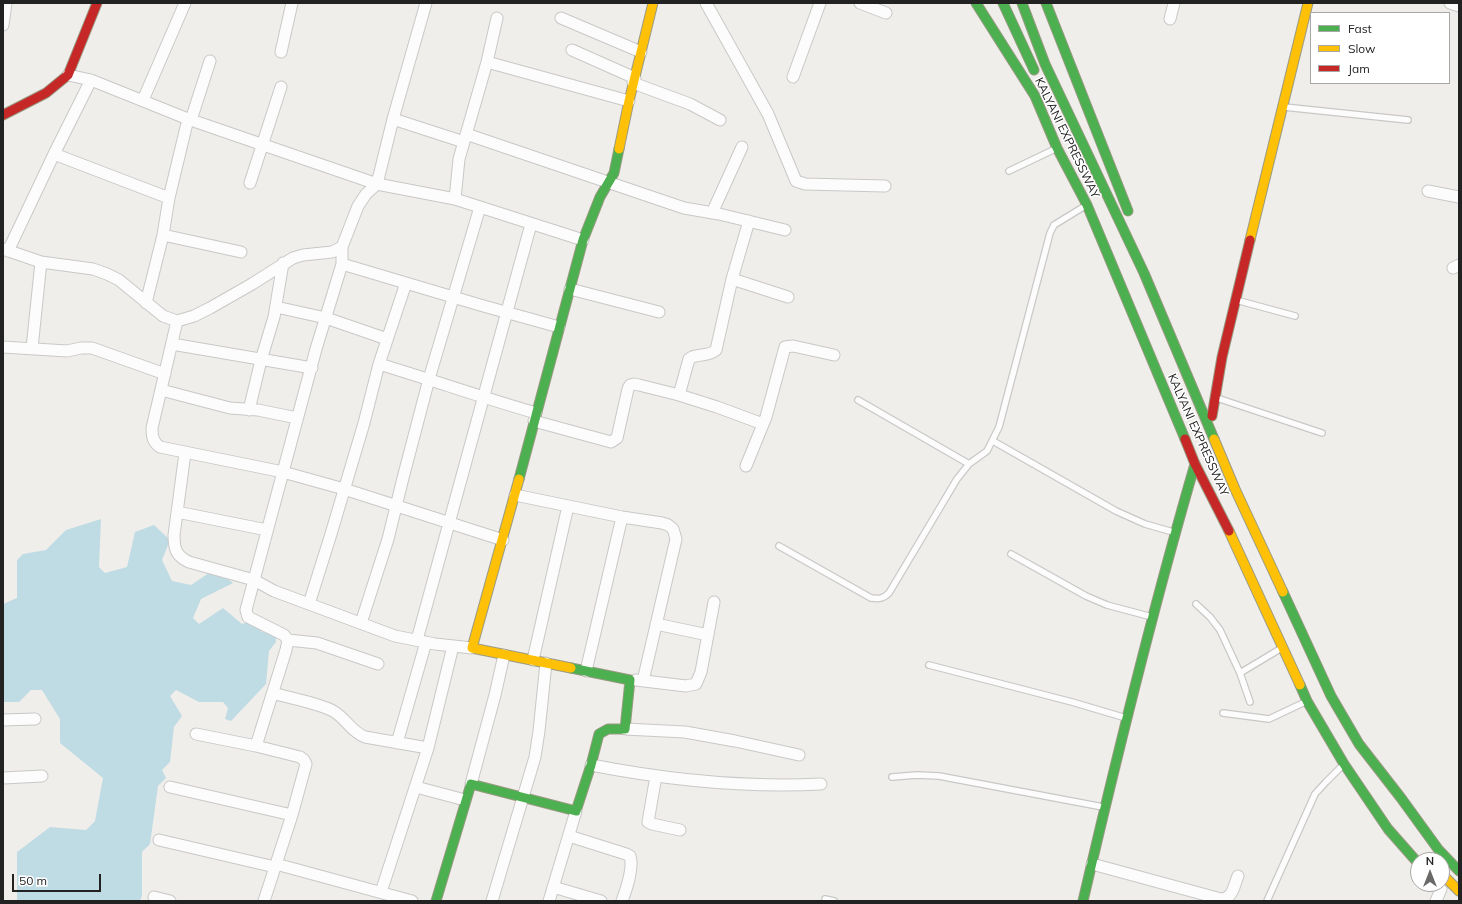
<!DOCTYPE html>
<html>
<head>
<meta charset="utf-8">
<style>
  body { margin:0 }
  #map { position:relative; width:1462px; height:904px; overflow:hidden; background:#f0eeeb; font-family:Mulish,sans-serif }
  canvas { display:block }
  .frame { position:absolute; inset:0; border:4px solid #222; pointer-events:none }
  .legend { position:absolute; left:1310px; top:12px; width:140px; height:72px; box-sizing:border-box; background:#fff; border:1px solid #a7a7a7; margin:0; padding:5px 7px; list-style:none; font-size:12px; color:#222 }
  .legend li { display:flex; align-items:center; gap:8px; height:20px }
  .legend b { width:20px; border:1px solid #a7a7a7 }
  .north { position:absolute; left:1410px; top:852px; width:40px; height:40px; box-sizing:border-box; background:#fff; border:1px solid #a7a7a7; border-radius:50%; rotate:0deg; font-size:11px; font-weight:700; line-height:16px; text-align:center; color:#222 }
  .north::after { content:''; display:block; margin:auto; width:14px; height:18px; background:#6a6968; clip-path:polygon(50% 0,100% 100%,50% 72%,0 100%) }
  .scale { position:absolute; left:12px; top:874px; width:89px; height:18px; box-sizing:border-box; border:2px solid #222; border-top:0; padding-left:5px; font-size:12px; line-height:14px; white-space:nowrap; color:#222; -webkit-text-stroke:3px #fff; paint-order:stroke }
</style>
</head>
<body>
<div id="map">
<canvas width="1462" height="904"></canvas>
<div class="frame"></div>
<ul class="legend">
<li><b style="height:5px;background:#4caf50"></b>Fast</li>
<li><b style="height:5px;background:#ffc107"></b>Slow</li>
<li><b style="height:5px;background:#c62828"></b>Jam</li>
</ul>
<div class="north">N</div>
<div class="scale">50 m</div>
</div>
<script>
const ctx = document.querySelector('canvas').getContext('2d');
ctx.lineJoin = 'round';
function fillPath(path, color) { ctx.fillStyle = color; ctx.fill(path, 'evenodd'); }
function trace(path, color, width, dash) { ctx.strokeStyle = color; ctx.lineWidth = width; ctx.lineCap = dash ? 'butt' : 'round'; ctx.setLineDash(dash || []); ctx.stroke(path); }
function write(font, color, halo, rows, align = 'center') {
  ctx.font = font + ' Mulish,sans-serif'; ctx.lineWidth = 3; ctx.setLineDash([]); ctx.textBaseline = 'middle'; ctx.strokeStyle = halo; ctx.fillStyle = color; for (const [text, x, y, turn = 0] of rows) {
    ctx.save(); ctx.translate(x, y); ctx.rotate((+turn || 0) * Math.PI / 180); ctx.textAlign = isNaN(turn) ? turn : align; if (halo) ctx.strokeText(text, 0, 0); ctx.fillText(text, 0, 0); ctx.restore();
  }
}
const water = new Path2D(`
  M101,519L99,567L105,573L127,567L135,532L154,525L170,540L162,560L172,581L191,585L215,569L233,583L201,599L193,618L199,624L223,608L242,624L254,620L262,632L276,634V642L269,651L266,684L231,721L225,719L228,708L223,702H199L176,690L170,696L182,716L174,727L170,762L162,770L166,778L158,786L150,844L142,852V895L140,901H17V852L50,827L86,830L95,821L103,778L60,743V719L42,690H31L19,702H3V604L17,598V560L23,554L46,550L66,530Z`);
const lane = new Path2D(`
  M1284,107L1408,120
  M1009,171L1053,150
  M1236,300L1295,316
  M1217,398L1322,433
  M858,400L969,464
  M993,441L1116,511L1145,524L1173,532
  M779,546L871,598C879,599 883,599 889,593L957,479L969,464L987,451L999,427L1050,233L1054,225L1085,206
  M1011,554L1086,596L1107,605L1152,617
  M1196,604L1210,617L1220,630L1240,673L1250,702
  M929,665L1072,702L1126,718
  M1240,673L1280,649
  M1223,713L1269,719L1303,703
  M892,777L917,775L939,776L1103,807
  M825,899L834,901
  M1267,901L1315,794L1326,782L1342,766`);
const street = new Path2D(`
  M706,3L768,114L796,181L805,184L885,186
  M860,3L886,13
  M1450,3L1459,6
  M561,18L641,52
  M1170,19L1174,3
  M3,25L6,3
  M572,50L635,78
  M281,52L292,3
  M487,62L629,101
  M68,75L91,80L188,119L377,184L393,119L426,3
  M793,77L820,3
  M633,83L690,104L720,120
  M143,100L185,3
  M393,119L464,142
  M191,120L210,61
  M466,134L684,208L719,214L785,230
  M54,154L91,80
  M250,183L281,87
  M1428,191L1459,197
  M455,199L583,240
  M712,213L742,147
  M163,235L169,198L188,119
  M342,247V264L316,349L254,580L274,591L395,636L435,644L472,648
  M3,249L41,262L93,269L107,274L119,280L163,316L177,321L194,316L210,308L252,284L293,258L303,255L332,252L342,247L358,206L366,194L377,184L455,199L459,159L487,62L497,18
  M8,251L54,154L169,198
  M342,264L480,305L559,327
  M1453,268L1459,265
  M732,279L788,297
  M570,289L659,312
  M146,303L163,235L241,252
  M276,307L326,318L387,339
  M177,321L152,428C152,437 153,442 160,447L283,472L344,489L503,540
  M172,344L312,368
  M3,347L67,351L81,348H92L165,374
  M32,348L41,262
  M379,364C432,380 484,398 536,413
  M161,390L230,408L258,410L297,418
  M679,395L717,407L763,424
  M249,410L261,360L274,317L283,263
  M534,421L611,442L617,438L628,389L630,385L634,384L639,385L679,395L689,359C697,352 707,358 716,350L732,279L749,221
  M185,453L174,535C174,549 176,556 189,562L254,580L246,610L248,617L284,635L288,640L286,650L256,746
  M746,466L766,417L785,347L793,346L834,355
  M515,495L622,517L662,523L668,525L673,529L676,539L643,681
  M177,512L267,530
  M309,604L331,534L364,423L379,364L406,283
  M361,623L388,539L403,478L429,379L480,207
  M656,624L708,635
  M288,640L317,643L378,664
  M417,640L531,224
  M533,660L568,506
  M586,671L622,517
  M636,680L686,686L696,684L701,672L714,602
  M273,693C289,698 319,703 333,711C346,718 350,731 365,737L428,748
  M3,720L35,719
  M625,729L685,732L735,741L799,755
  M196,734L256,746L300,757L304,760L306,764L292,815L264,901
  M397,743L426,642
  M591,765C668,780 743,788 821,784
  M656,776L648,822L652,824L680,830
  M3,778L42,776
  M471,784L495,695L504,655
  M170,787L292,815
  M416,787L465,800
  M569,836L626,854L630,856C634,868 626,890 622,901
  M159,840L275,867
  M276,864L412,901
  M1092,864L1221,899C1233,899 1234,885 1238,876
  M553,887L601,901
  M381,892L428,748L453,646
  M154,897L170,901
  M492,901L535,757L539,731L546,663
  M549,901L576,811
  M1436,901L1441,889`);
const fast = new Path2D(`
  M976,3L1035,96L1057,148L1087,205L1185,439
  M1003,3L1034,70
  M1022,3L1045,64L1144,273L1214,439
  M1046,3L1128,211
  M519,479L583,240L600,197L614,173L619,149
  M1283,592L1331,696L1359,744L1401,798L1438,849L1459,871
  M1300,685L1307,701L1344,764L1388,829L1418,863
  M436,901L471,784L576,811L591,765L599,734L608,729H625L630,680L571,668
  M1083,901C1117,755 1153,608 1195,464`);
const slow = new Path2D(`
  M619,149L629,101L653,3
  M1250,240L1308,3
  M1214,439L1235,489L1283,592
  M519,479L472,648L571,668
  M1229,531L1300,685
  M1442,874L1459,891`);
const jam = new Path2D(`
  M3,115L46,93L68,75L97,3
  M1212,416L1222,357L1250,240
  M1185,439L1195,464L1229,531`);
const streetNames = [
  ["KALYANI EXPRESSWAY",1067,138,64],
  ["KALYANI EXPRESSWAY",1198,435,66]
];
fillPath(water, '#bfdbe3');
trace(lane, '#c9c8c7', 8);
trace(street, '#c9c8c7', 13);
trace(fast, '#999a82', 11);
trace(slow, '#999a82', 11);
trace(jam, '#999a82', 11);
trace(lane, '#fdfcfc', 5.5);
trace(street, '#fdfcfc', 11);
trace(fast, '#4caf50', 9);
trace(slow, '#ffc107', 9);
trace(jam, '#c62828', 9);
write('12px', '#222', '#fff', streetNames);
</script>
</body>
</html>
